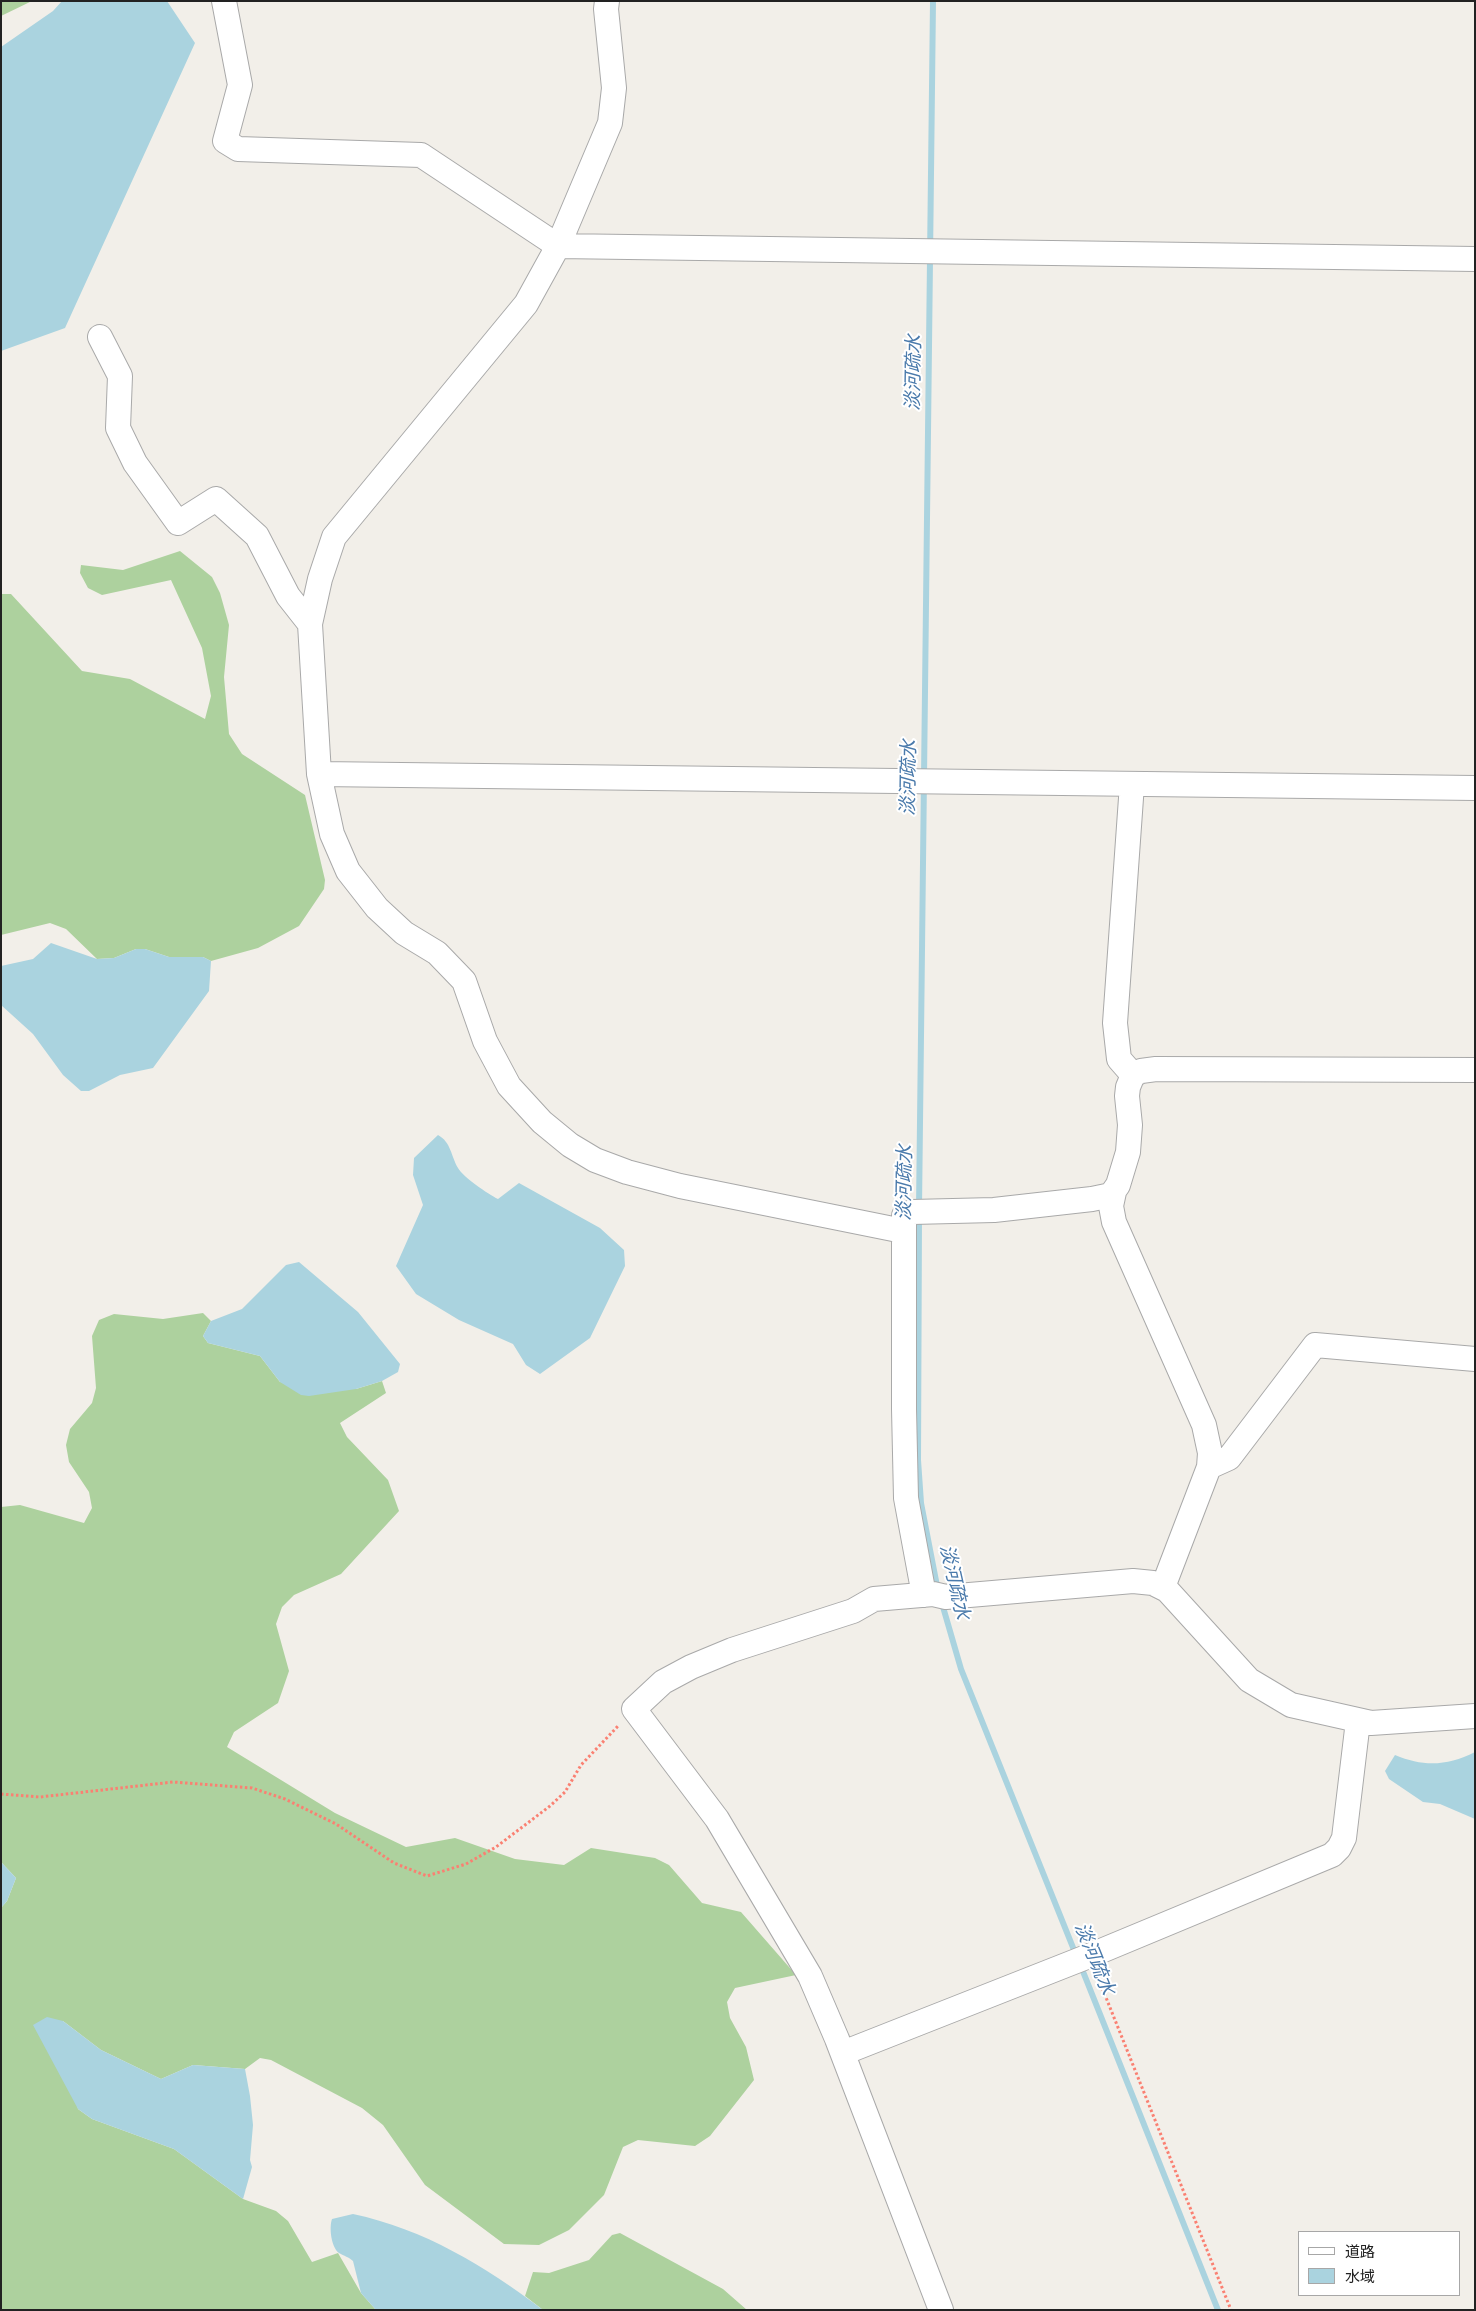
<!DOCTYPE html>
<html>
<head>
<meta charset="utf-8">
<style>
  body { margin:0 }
  #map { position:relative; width:1476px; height:2311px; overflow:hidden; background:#f2efe9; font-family:Manrope,"Noto Sans JP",sans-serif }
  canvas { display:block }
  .frame { position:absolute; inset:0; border:2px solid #222; pointer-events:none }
  .legend { position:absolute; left:1298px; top:2231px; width:162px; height:65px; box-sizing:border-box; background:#fff; border:1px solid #a7a7a7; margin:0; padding:6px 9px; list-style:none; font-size:15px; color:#222 }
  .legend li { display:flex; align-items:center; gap:10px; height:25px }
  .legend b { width:25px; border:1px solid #a7a7a7 }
</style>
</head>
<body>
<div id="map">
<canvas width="1476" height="2311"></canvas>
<div class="frame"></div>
<ul class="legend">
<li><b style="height:6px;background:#fff"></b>道路</li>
<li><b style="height:14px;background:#aad3df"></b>水域</li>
</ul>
</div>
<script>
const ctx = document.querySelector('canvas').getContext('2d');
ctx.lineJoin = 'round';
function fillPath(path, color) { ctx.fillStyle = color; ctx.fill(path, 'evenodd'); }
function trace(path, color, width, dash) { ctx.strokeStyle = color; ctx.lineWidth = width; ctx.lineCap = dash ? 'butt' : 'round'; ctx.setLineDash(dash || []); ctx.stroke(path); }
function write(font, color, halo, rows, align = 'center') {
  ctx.font = font + ' Manrope,"Noto Sans JP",sans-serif'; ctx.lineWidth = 4; ctx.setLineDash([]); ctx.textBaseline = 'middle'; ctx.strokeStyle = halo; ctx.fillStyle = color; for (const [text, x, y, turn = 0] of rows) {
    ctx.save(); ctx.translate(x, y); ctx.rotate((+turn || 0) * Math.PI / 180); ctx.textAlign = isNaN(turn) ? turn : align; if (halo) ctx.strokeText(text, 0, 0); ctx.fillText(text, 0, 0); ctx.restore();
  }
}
const forest = new Path2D(`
  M1,1H32L1,16Z
  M180,551L212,577L220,593L229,625L224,677L229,734L242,754L305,795L325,880L324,889L299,926L258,948L211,961L203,957H169L145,949H136L114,958L97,959L66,929L50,923L1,935V594H11L82,671L130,679L205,719L211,696L202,648L171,580L102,595L88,588L80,573L81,565L123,570Z
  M203,1313L211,1321L203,1336L208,1343L260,1356L280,1382L356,1389L382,1381L386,1393L340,1423L347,1437L388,1480L399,1511L341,1574L294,1595L282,1607L276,1624L289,1671L278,1703L234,1732L227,1747L335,1813L406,1847L455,1838L515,1859L564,1865L591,1848L655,1858L669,1865L702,1903L741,1912L796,1975L735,1988L727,2002L730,2018L746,2047L754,2080L710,2136L695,2146L638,2140L623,2147L604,2195L569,2230L539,2245L504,2244L425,2185L383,2125L362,2108L271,2060L260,2058L245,2069L193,2065L161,2079L101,2050L63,2021L78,2109L92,2119L174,2149L243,2199L276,2211L288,2221L312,2262L338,2253L361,2293L376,2310H1V1908L7,1901L16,1878L1,1862V1507L20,1505L84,1523L92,1508L89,1492L69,1462L66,1445L70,1429L92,1403L96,1388L92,1336L99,1320L114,1314L163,1319Z
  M620,2233L723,2289L747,2310H543L525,2296L533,2272L549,2273L589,2260L612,2235Z`);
const water = new Path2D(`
  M62,1H167L195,43L65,328L1,351V47L53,11Z
  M51,943L97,959L114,958L136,949H145L169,957H203L211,961L209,991L153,1068L120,1075L89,1091H81L63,1075L33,1034L1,1005V966L33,959Z
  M438,1135C451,1142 451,1156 458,1168C463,1177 488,1194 498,1199L519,1183L600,1228L624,1250L625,1266L590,1338L540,1374L526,1365L513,1344L459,1320L416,1294L396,1266L423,1205L413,1175L414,1158Z
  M299,1262L358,1312L400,1364L398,1372L382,1381L356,1389L309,1396L301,1395L280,1382L260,1356L208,1343L203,1336L211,1321L242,1309L286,1265Z
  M1475,1752V1819L1440,1804L1423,1802L1389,1779L1385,1771L1395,1755C1424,1767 1447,1766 1475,1752Z
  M1,1862L16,1878L7,1901L1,1908Z
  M47,2017L63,2021L101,2050L161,2079L193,2065L245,2069L250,2096L253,2125L250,2160L252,2167L243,2199L174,2149L92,2119L78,2109L33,2025Z
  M353,2214C424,2229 485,2266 543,2310H376L361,2293L353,2261C349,2257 344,2256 339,2253C331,2247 329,2227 332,2219Z`);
const stream = new Path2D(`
  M919,1207L933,1
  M919,1217L918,1460L921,1503L938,1591
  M941,1600L961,1669L1076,1955
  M1080,1964L1218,2310`);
const path = new Path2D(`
  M1,1794L40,1797L173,1782L252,1788L285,1799L336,1824L394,1863L427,1876L466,1864L496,1847L550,1806L565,1792L581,1765L619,1725
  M1097,1975L1231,2310`);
const street = new Path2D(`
  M224,1L240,85L225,141L238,149L421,155L558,246L1475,259
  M607,1L606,9L614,88L610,123L558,246L526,304L334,537L320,579L310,624L319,774L332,834L348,871L377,908L404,933L437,953L464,981L485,1041L509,1086L542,1122L570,1145L595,1160L627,1172L680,1186L903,1231
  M100,337L120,376L118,428L135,463L178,523L216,499L257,536L288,596L310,624
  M319,774L1475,788
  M1132,784L1115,1023L1119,1059L1133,1075
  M1114,1192L1111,1206L1114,1222L1204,1425L1210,1453L1209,1467
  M1163,1587L1209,1467L1229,1458L1315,1345L1475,1359
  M924,1595L906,1498L904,1409V1216L912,1212L994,1210L1092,1199L1111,1195L1118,1185L1128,1152L1130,1125L1127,1096L1128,1087L1133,1075L1141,1071L1156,1069L1475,1070
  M843,2053L1089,1956L1332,1855L1339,1848L1344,1838L1358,1721
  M941,2310L837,2039L810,1976L717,1819L634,1709L663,1682L691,1667L732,1650L853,1611L874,1599L933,1594L946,1597L1133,1581L1153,1583L1167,1590L1249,1680L1291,1705L1371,1723L1475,1716`);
const waterNames = [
  ["淡河疏水",914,373,-89],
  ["淡河疏水",909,778,-89],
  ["淡河疏水",905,1183,-89],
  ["淡河疏水",954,1582,77],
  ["淡河疏水",1094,1959,68]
];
fillPath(forest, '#add19e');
fillPath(water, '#aad3df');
trace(stream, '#aad3df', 6);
trace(street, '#a9a9a9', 26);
trace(path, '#fa8072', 3, [2.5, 2.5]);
trace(street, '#fff', 24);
write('italic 19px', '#4a7aab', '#fff', waterNames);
</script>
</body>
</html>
